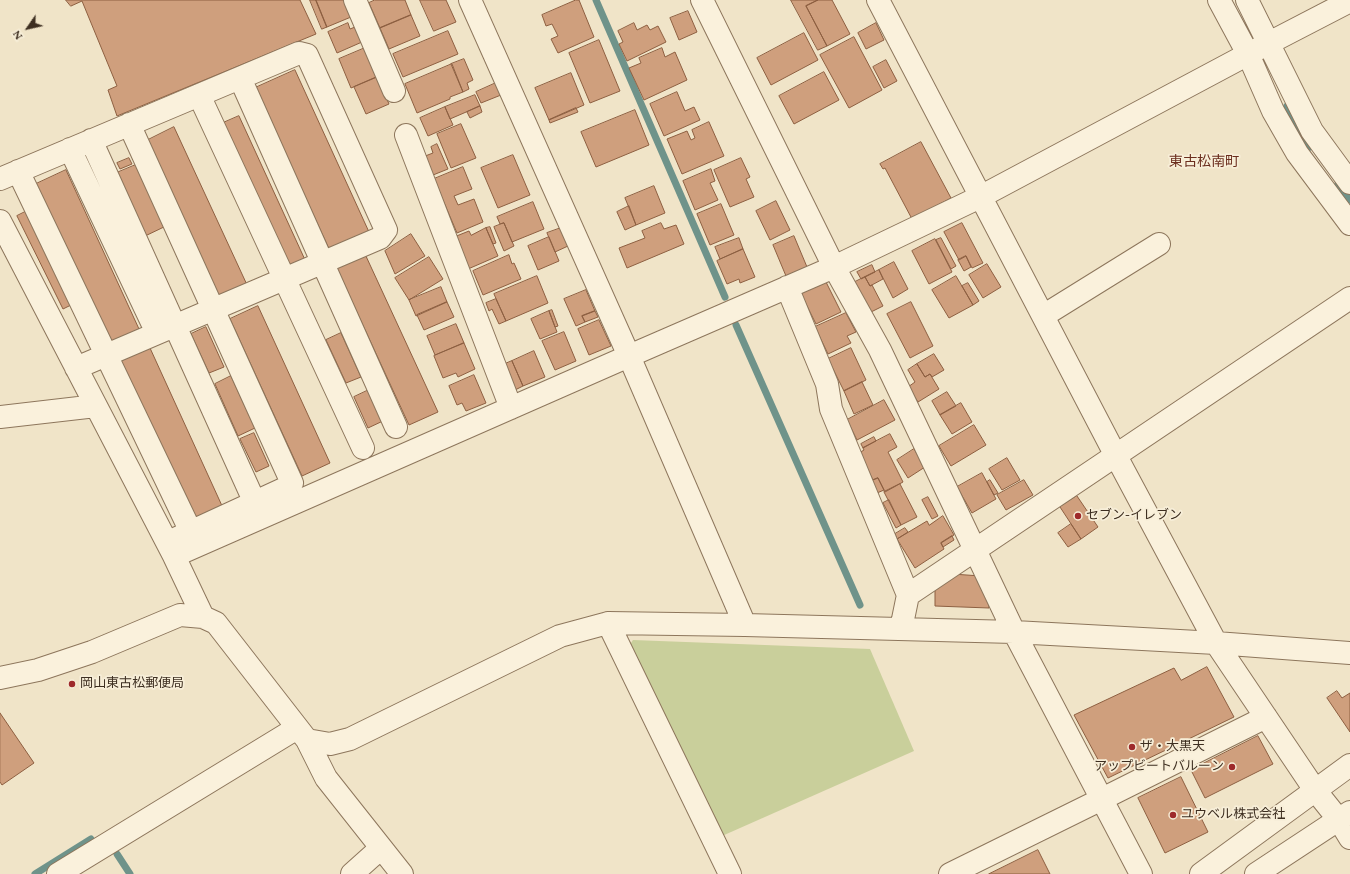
<!DOCTYPE html>
<html>
<head>
<meta charset="utf-8">
<style>
  body { margin:0 }
  #map { position:relative; width:1350px; height:874px; overflow:hidden; background:#f0e4c8; font-family:Spectral,serif }
  canvas { display:block }
  .north { position:absolute; left:8px; top:8px; width:40px; height:40px; -webkit-text-stroke:3px #f7eed8; paint-order:stroke; rotate:236deg; font-size:11px; font-weight:700; line-height:16px; text-align:center; color:#3d2e20 }
  .north::after { content:''; display:block; margin:auto; width:14px; height:18px; background:#3d2e20; clip-path:polygon(50% 0,100% 100%,50% 72%,0 100%) }
</style>
</head>
<body>
<div id="map">
<canvas width="1350" height="874"></canvas>
<div class="north">N</div>
</div>
<script>
const ctx = document.querySelector('canvas').getContext('2d');
ctx.lineJoin = 'round';
function fillPath(path, color) { ctx.fillStyle = color; ctx.fill(path, 'evenodd'); }
function trace(path, color, width, dash) { ctx.strokeStyle = color; ctx.lineWidth = width; ctx.lineCap = dash ? 'butt' : 'round'; ctx.setLineDash(dash || []); ctx.stroke(path); }
function write(font, color, halo, rows, align = 'center') {
  ctx.font = font + ' Spectral,"Noto Sans JP",serif'; ctx.lineWidth = 3.5; ctx.setLineDash([]); ctx.textBaseline = 'middle'; ctx.strokeStyle = halo; ctx.fillStyle = color; for (const [text, x, y, turn = 0] of rows) {
    ctx.save(); ctx.translate(x, y); ctx.rotate((+turn || 0) * Math.PI / 180); ctx.textAlign = isNaN(turn) ? turn : align; if (halo) ctx.strokeText(text, 0, 0); ctx.fillText(text, 0, 0); ctx.restore();
  }
}
const green = new Path2D(`
  M633,640L870,649L914,751L722,836L629,646Z`);
const stream = new Path2D(`
  M596,0L725,297
  M1287,106L1301,135L1310,147
  M1338,184L1350,200
  M736,325L860,605
  M117,854L130,874
  M35,874L91,839`);
const building = new Path2D(`
  M66,0H300L316,34L117,116L108,90L117,86L82,1L71,6Z
  M310,0H316L327,27L322,29Z
  M316,0H344L351,17L327,27Z
  M375,0H405L411,15L380,28L369,3Z
  M420,0H446L456,22L434,31Z
  M576,0H579L594,37L558,53L551,39L558,36L552,24L546,26L542,15Z
  M791,0H818L806,6L827,46L818,50Z
  M818,0H832L850,34L827,46L806,6Z
  M688,11L697,32L679,40L670,18Z
  M411,15L420,36L389,49L380,28Z
  M348,23L350,29L355,27L362,42L337,53L328,32Z
  M634,23L637,30L647,25L650,30L658,26L666,42L627,61L619,44L623,42L618,31Z
  M876,23L884,40L866,49L858,33Z
  M448,31L458,54L403,77L393,54Z
  M804,33L818,60L771,85L757,58Z
  M854,37L882,90L849,108L820,55Z
  M599,40L620,91L590,103L569,53Z
  M365,48L377,77L351,88L339,59Z
  M662,48L665,57L675,52L687,80L644,100L629,68L641,63L639,58Z
  M464,59L473,80L467,83L469,89L463,92L451,64Z
  M886,60L897,81L884,88L873,67Z
  M452,64L463,92L450,97V99L417,113L405,84Z
  M295,70L369,232L330,251L255,88Z
  M824,72L839,100L794,124L779,96Z
  M571,73L584,105L549,120L535,88Z
  M377,77L389,104L366,114L354,87Z
  M496,83L501,95L481,103L476,92Z
  M677,92L685,111L694,107L700,120L664,136L650,104Z
  M475,95L480,106L450,119L445,107Z
  M480,106L482,112L470,118L467,112Z
  M445,107L453,125L428,136L420,118Z
  M576,108L578,112L550,123L549,120Z
  M635,110L649,145L596,167L581,132Z
  M239,116L306,262L290,269L223,123Z
  M709,122L724,156L682,174L667,139L687,131L691,140L695,138L692,130Z
  M461,124L476,158L451,168L437,134Z
  M174,127L248,287L220,299L148,140Z
  M921,142L951,198L912,219L885,168L883,169L880,164Z
  M437,144L448,169L428,177L420,158L433,153L431,147Z
  M513,155L530,195L498,208L481,168Z
  M129,158L132,164L120,169L117,163Z
  M741,158L750,177L746,179L754,197L730,207L714,170Z
  M138,164L166,226L143,237L114,174Z
  M463,167L472,189L454,196L458,205L474,199L483,222L457,233L434,179Z
  M711,169L715,181L710,183L718,200L695,210L683,181Z
  M66,170L139,329L109,343L36,184Z
  M654,186L665,213L636,225L625,198Z
  M776,201L790,230L770,240L756,211Z
  M533,202L544,229L512,242L504,223L500,224L497,217Z
  M721,204L734,235L710,245L697,214Z
  M629,206L636,225L625,230L617,212Z
  M27,211L73,304L63,309L17,216Z
  M504,223L514,246L504,251L494,227Z
  M661,223L664,229L676,225L684,244L627,268L619,248L645,238L642,231Z
  M962,223L983,263L972,268L966,256L959,260L944,232Z
  M490,227L496,243L493,244L486,228Z
  M486,228L498,256L468,269L454,237L469,231L471,235Z
  M561,228L568,246L555,252L547,233Z
  M411,234L425,256L395,274L385,251Z
  M794,236L807,267L786,276L773,245Z
  M549,237L559,261L538,270L528,246Z
  M739,238L743,249L720,259L715,247Z
  M941,238L956,266L951,269L936,240Z
  M935,239L952,272L929,284L912,251Z
  M743,249L755,277L740,283L739,279L727,284L717,261Z
  M365,254L438,412L409,425L336,267Z
  M509,255L512,264L514,263L521,279L483,295L473,271Z
  M966,256L971,267L964,271L958,260Z
  M429,257L443,279L409,300L395,278Z
  M894,262L908,289L893,298L879,270Z
  M987,264L1001,287L983,298L969,275Z
  M872,265L875,272L861,279L857,272Z
  M879,270L883,279L870,286L865,277Z
  M537,276L548,303L506,321L494,294Z
  M956,276L973,305L949,318L932,290Z
  M865,277L870,286L872,285L883,306L867,314L851,284Z
  M826,282L841,312L816,324L801,294Z
  M968,283L979,301L973,305L962,286Z
  M441,287L447,302L416,316L409,300Z
  M586,290L595,311L582,316L585,322L576,326L564,299Z
  M496,299L506,321L499,324L492,309L489,311L486,303Z
  M447,302L454,317L424,330L417,315Z
  M911,302L933,346L910,358L887,314Z
  M258,306L330,463L302,476L230,319Z
  M552,310L558,326L555,327L549,311Z
  M549,311L557,332L540,339L531,319Z
  M595,311L598,317L585,322L582,316Z
  M846,313L856,332L847,336L851,343L828,354L815,327Z
  M599,320L611,346L589,355L578,329Z
  M456,324L464,343L435,355L427,336Z
  M206,327L224,367L209,373L191,334Z
  M564,332L576,361L555,370L542,341Z
  M341,333L361,377L346,383L326,340Z
  M464,343L475,369L458,377L456,373L443,378L434,356Z
  M150,348L223,508L193,521L120,362Z
  M851,348L866,380L844,391L828,359Z
  M534,351L545,377L523,386L512,361Z
  M934,354L944,370L932,377L930,374L925,377L917,364Z
  M512,361L523,386L515,390L505,364Z
  M917,364L925,377L930,374L939,389L918,402L908,387L915,382L908,370Z
  M474,375L486,403L466,411L462,403L457,405L449,386Z
  M231,376L255,428L238,436L215,384Z
  M862,382L873,405L854,414L844,391Z
  M371,389L385,420L368,428L354,397Z
  M947,392L956,406L940,415L932,401Z
  M884,400L895,420L857,440L847,420Z
  M961,403L972,422L952,434L940,415Z
  M974,425L986,445L951,466L939,446Z
  M254,433L269,466L256,472L240,439Z
  M890,434L897,447L888,452L903,482L885,492L878,478L873,480L859,453L864,450L863,448Z
  M874,437L876,441L863,448L861,444Z
  M914,449L925,467L908,478L897,460Z
  M1007,458L1020,480L1002,490L989,469Z
  M982,473L996,499L972,513L957,487Z
  M878,478L884,490L877,493L871,481Z
  M990,480L998,493L994,495L987,482Z
  M1024,480L1033,495L1006,510L997,495Z
  M900,484L917,517L901,525L884,492Z
  M1077,496L1098,527L1081,539L1060,507Z
  M928,497L938,516L932,519L922,500Z
  M889,500L901,525L896,528L883,503Z
  M943,516L954,535L941,543L944,549L915,568L897,539L927,521L929,525Z
  M1071,524L1081,539L1068,547L1058,533Z
  M905,528L908,532L897,539L895,534Z
  M952,536L954,540L943,547L941,543Z
  M952,574L981,576L989,598V608L935,606V584Z
  M1207,667L1234,717L1108,778L1074,715L1174,668L1181,680Z
  M1337,691L1342,698L1350,693V732L1327,698Z
  M0,713L34,763L2,785L0,782Z
  M1258,736L1273,764L1205,798L1191,770Z
  M1181,777L1208,832L1165,853L1138,798Z
  M1038,850L1050,874H989Z`);
const minor = new Path2D(`
  M355,0L394,91
  M470,0L629,356L745,625
  M702,0L834,267L880,350L1014,632L1141,874
  M878,0L1116,456L1216,643L1315,790L1339,820L1350,838
  M1219,0L1248,54L1273,111L1297,153L1350,224
  M1247,0L1312,131L1350,183
  M240,78L396,427
  M199,95L363,448
  M129,124L292,483L290,486L175,539
  M406,135L511,408
  M91,140L255,503
  M70,149L157,333
  M18,171L191,532
  M0,179L299,53L307,55L386,230L380,238L76,368
  M0,221L174,556L203,617
  M787,287L827,384L831,409L908,595
  M1043,316L1159,244
  M0,417L96,406
  M174,556L629,356L834,267L980,197L1269,43L1350,1
  M608,623L730,874
  M901,629L908,595L1350,298
  M0,678L38,670L92,652L180,615L203,617L216,623L307,740L330,744L350,739L560,636L608,623L745,625L1014,632L1216,643L1350,653
  M307,740L326,778L402,874
  M58,874L297,728
  M352,874L381,848
  M950,874L1102,799L1266,717
  M1201,874L1350,765
  M1256,874L1350,812`);
const markers = [
  [1078,516,4,"#9e2a2b"],
  [72,684,4,"#9e2a2b"],
  [1132,747,4,"#9e2a2b"],
  [1232,767,4,"#9e2a2b"],
  [1173,815,4,"#9e2a2b"]
];
const poiNames = [
  ["セブン-イレブン",1086,516],
  ["岡山東古松郵便局",80,684],
  ["ザ・大黒天",1140,747],
  ["アップビートバルーン",1224,767,"right"],
  ["ユウベル株式会社",1181,815]
];
const neighbourhoodNames = [
  ["東古松南町",1204,163]
];
fillPath(green, '#c9cf9b');
trace(stream, '#6f938a', 7);
fillPath(building, '#cf9f7d');
trace(building, '#8d5f41', 1);
trace(minor, '#8d765c', 24);
trace(minor, '#faf1dc', 22);
for (const [x, y, r, color] of markers) { const dot = new Path2D(); dot.arc(x, y, r, 0, 2 * Math.PI); ctx.fillStyle = color; ctx.fill(dot); trace(dot, '#f7eed8', 1.5); }
write('13px', '#3d2e20', '#f7eed8', poiNames, 'left');
write('14px', '#6b2e1e', '#f7eed8', neighbourhoodNames);
</script>
</body>
</html>
